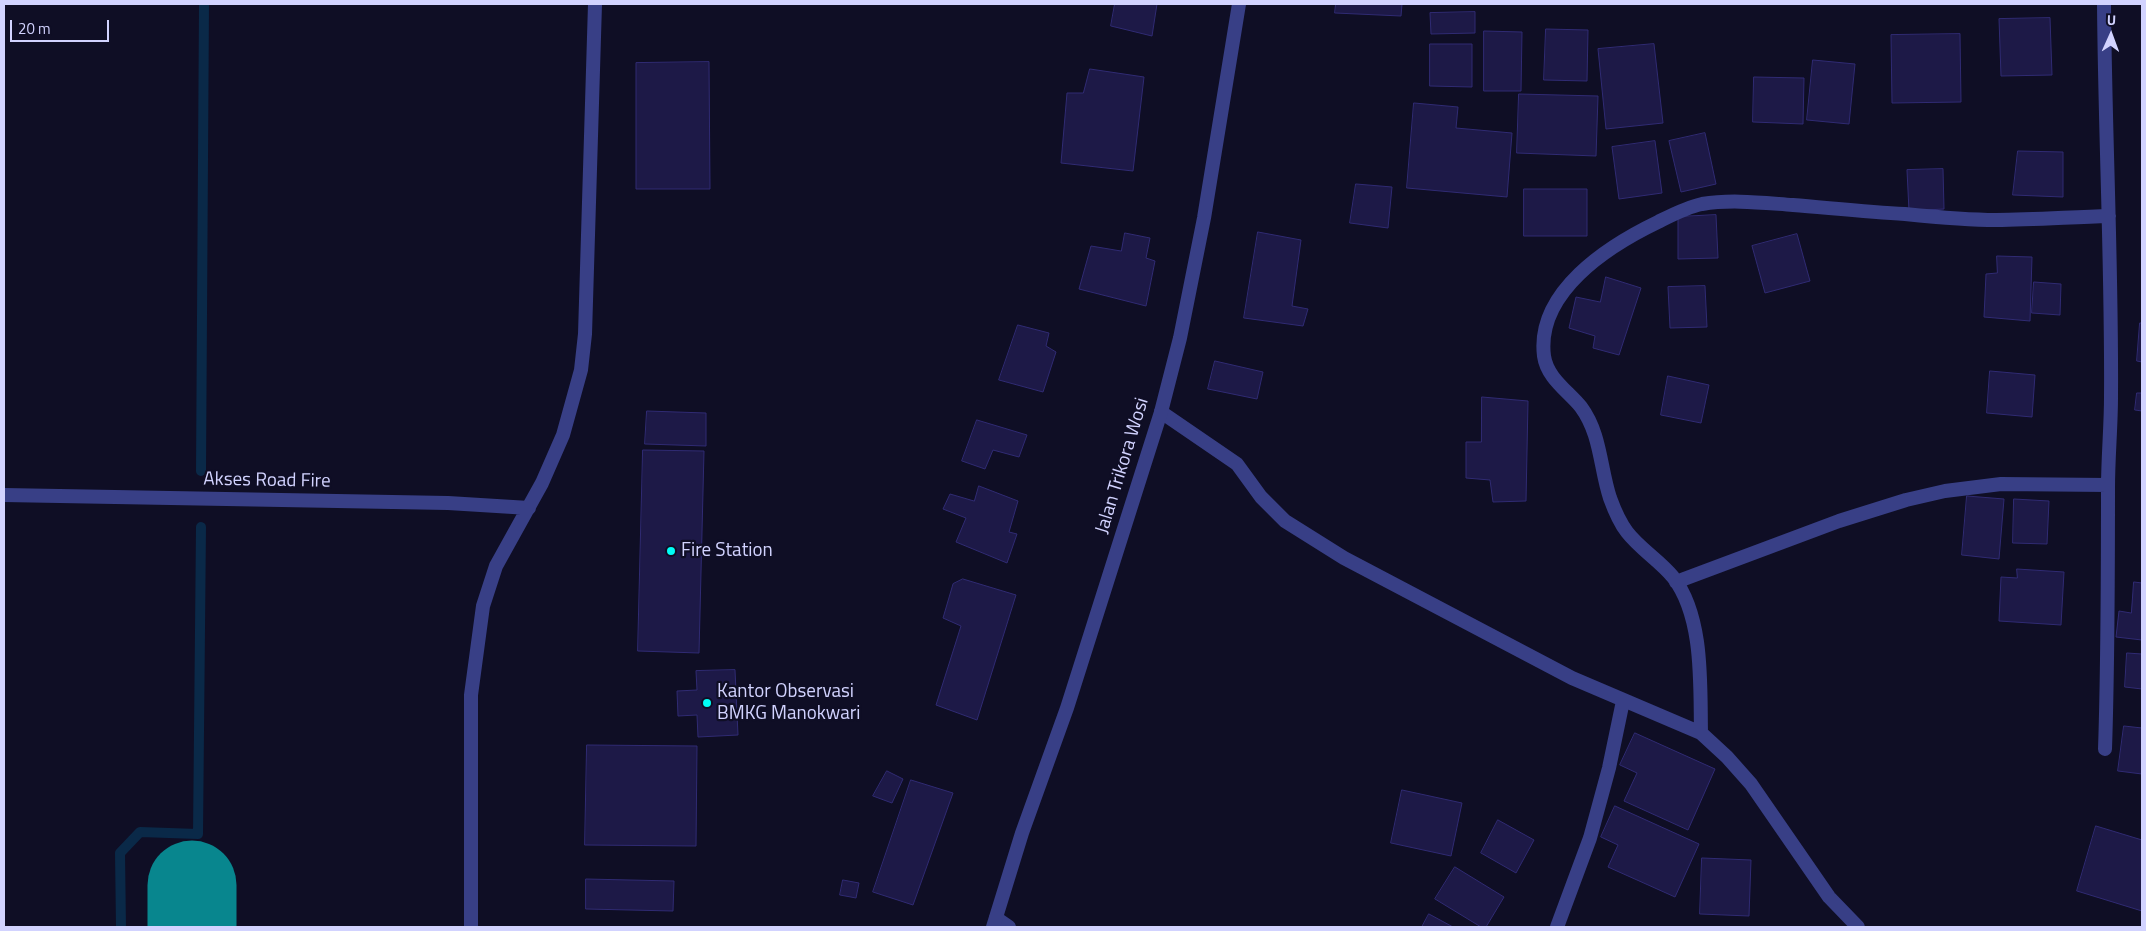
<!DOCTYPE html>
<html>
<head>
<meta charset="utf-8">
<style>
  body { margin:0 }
  #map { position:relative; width:2146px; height:931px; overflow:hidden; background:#0f0e25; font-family:"Titillium Web",sans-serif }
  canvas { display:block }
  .frame { position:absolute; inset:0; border:5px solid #d2d3ff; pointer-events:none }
  .north { position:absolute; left:2086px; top:10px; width:50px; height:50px; -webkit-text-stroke:4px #0f0e25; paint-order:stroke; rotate:2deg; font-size:14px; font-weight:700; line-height:20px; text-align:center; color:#d2d3ff }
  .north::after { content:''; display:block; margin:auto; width:18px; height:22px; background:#d2d3ff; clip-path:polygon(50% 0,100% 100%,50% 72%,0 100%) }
  .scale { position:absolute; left:10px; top:20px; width:99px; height:22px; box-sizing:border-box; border:2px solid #d2d3ff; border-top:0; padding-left:6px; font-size:15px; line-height:18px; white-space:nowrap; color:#d2d3ff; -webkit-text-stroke:4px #0f0e25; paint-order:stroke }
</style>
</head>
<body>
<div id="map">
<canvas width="2146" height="931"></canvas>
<div class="frame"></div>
<div class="north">U</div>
<div class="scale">20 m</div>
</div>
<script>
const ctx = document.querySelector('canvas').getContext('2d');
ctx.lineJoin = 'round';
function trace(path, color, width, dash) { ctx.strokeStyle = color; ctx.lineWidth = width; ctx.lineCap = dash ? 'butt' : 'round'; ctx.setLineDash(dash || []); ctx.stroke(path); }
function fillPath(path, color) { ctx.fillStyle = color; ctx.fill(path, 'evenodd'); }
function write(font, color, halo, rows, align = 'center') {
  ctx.font = font + ' "Titillium Web",sans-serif'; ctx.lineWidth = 4.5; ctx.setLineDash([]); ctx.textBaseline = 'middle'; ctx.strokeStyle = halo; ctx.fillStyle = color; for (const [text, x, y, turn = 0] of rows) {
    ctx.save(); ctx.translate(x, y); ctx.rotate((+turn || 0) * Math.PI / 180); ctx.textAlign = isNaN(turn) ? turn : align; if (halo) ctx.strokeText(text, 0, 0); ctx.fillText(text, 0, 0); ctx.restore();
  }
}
const stream = new Path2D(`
  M201,471L204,4
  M121,927L120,853L140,832L198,834L201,527`);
const taxiway = new Path2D(`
  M192,927V885`);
const building = new Path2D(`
  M1115,4H1157L1152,36L1111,26Z
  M1336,4H1402L1401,16L1335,13Z
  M1475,12V33L1431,34L1430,13Z
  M2050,18L2052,75L2001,76L1999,19Z
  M1546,29L1588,30L1587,81L1544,80Z
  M1484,31L1522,32L1521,91H1484Z
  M1960,34L1961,102L1892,103L1891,35Z
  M1430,44H1472V87L1430,86Z
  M1654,44L1663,123L1606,129L1598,49Z
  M1813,60L1855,64L1849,124L1807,120Z
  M709,62L710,189H636V63Z
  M1090,69L1144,77L1133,171L1061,163L1067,93H1083Z
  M1754,77L1804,78L1803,124L1753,122Z
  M1519,94L1598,96L1596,156L1517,153Z
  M1414,103L1458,107L1456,128L1512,133L1507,197L1407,188Z
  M1705,133L1716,184L1681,192L1669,141Z
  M1655,141L1662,193L1619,199L1612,147Z
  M2018,151L2063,152V197L2013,195Z
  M1943,169L1944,209L1909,211L1907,170Z
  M1356,184L1392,187L1388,228L1350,223Z
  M1524,189H1587V236H1524Z
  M1716,215L1718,258L1678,259V217Z
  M1258,232L1301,240L1292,306L1308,309L1303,326L1244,318Z
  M1125,233L1150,238L1146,258L1155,261L1146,306L1079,289L1091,246L1121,251Z
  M1797,234L1810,281L1765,293L1752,246Z
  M1997,256L2032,257L2030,321L1984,317L1986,274L1997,273Z
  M1606,277L1641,288L1619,355L1593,348L1595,336L1569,328L1576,297L1600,302Z
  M2034,282L2061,284L2060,315L2032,313Z
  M1705,286L1707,327L1670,328L1668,287Z
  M2140,323H2142V362L2137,361Z
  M1018,325L1049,333L1046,346L1056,352L1043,392L999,380Z
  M1215,361L1263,372L1257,399L1208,389Z
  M1990,371L2035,375L2032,417L1987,413Z
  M1668,376L1709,385L1701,423L1661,415Z
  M2137,393H2142V411L2135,410Z
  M1482,397L1528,401L1526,501L1493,502L1490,480L1466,478V442H1481Z
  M647,411L706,413V446L645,444Z
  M977,420L1027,435L1019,457L993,450L985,469L962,461Z
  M643,450L704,451L699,653L638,651Z
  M979,486L1018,501L1009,532L1017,534L1007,563L956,542L966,518L943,509L950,494L974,501Z
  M1967,496L2004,499L1999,559L1962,555Z
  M2014,499L2049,501L2047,544L2013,543Z
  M2017,569L2064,572L2061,625L1999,621L2001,577L2017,578Z
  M963,579L1016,595L977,720L936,705L961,626L943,618L953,584Z
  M2134,582L2142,583V640L2116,637L2119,611L2131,613Z
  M2127,653L2142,654V689L2125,687Z
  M735,670L738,735L698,737L697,715L678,716L677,691L697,690L696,671Z
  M2124,726L2142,728V774L2118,771Z
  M1635,733L1715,769L1688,830L1624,801L1637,773L1620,765Z
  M587,745L697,746L696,846L585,845Z
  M887,771L903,779L892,803L873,796Z
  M911,780L953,793L913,905L873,892Z
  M1402,790L1462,803L1451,856L1391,843Z
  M1615,806L1699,844L1675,897L1608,867L1618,845L1601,837Z
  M1498,820L1534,840L1516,873L1481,853Z
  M2096,826L2142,840V911L2077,891Z
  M1702,858L1751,860L1749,916L1700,914Z
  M1455,867L1504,897L1486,927H1481L1435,899Z
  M586,879L674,881L673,911L586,909Z
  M843,880L859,883L856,898L840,895Z
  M1429,914L1453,927H1422Z`);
const service = new Path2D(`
  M4,495L448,503L529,508
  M471,927V695L483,606L496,566L542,483L563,435L581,370L585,334L595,4`);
const minor = new Path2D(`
  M2104,4C2105,135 2112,266 2111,397C2111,427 2108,457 2108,488C2108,575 2108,661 2105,749
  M1161,412L1237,464L1261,497L1285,521L1344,558L1572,678L1701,733L1727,757L1751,784L1829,897L1858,927
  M1676,582L1839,521L1906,500L1945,491L2001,484L2108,485
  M1701,733C1700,685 1704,617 1673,577C1659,560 1640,549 1627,532C1620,523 1614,509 1610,498C1600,468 1601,434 1581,407C1568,391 1547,378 1544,356C1536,292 1608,246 1658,222C1672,215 1687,207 1702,204C1732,199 1764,203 1793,205C1830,208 1868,212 1905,214C1935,217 1966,220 1996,220C2034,220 2071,217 2109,216
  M996,918L1009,927
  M1557,927L1590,838L1609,768L1623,701`);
const tertiary = new Path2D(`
  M993,927L1022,833L1067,708L1161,412L1180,338L1204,218L1239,4`);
const markers = [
  [671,551,5,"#00fdf6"],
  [707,703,5,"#00fdf6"]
];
const streetNames = [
  ["Jalan Trikora Wosi",1123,466,-73],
  ["Akses Road Fire",267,481,1]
];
const poiNames = [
  ["Fire Station",681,551],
  ["Kantor Observasi",717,692],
  ["BMKG Manokwari",717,714]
];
trace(stream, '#0a2948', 10);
trace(taxiway, '#08868e', 89);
fillPath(building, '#1d1947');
trace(building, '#302b73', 1);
trace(service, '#383f86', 14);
trace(minor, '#383f86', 14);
trace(tertiary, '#383f86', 14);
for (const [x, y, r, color] of markers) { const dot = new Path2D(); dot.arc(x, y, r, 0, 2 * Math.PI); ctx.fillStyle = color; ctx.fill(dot); trace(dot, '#0f0e25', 2); }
write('19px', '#d2d3ff', '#0f0e25', streetNames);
write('19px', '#d2d3ff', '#0f0e25', poiNames, 'left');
</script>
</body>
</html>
